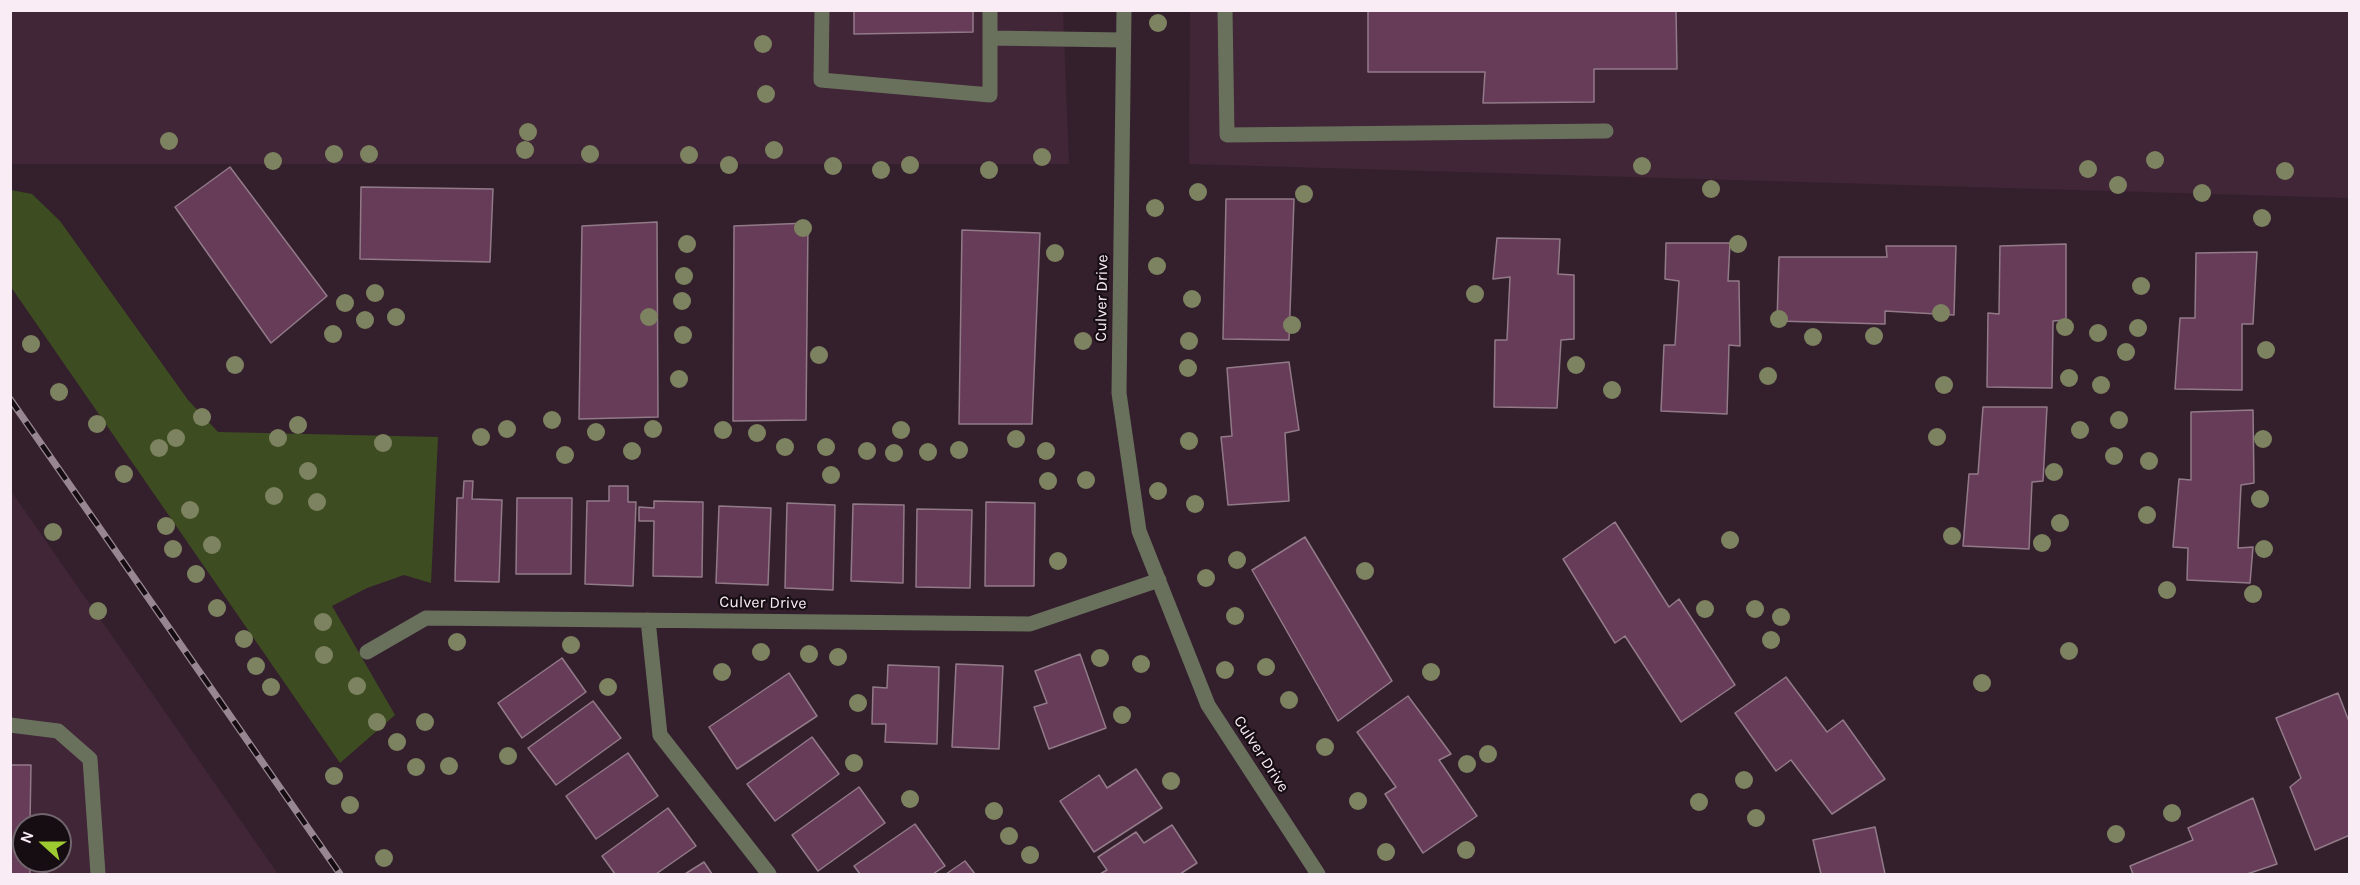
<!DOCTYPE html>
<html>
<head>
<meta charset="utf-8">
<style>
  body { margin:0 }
  #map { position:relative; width:2360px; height:885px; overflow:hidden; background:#34202d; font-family:Karla,sans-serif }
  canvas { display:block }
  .frame { position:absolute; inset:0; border:12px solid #faecf4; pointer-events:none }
  .north { position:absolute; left:12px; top:813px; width:60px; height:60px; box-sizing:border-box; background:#160d13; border:2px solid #71666d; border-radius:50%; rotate:291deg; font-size:16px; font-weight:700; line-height:24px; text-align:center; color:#faecf4 }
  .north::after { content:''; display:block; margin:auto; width:21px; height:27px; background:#9dca30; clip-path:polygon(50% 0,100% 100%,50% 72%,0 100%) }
</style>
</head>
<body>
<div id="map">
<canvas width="2360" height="885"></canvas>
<div class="frame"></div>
<div class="north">N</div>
</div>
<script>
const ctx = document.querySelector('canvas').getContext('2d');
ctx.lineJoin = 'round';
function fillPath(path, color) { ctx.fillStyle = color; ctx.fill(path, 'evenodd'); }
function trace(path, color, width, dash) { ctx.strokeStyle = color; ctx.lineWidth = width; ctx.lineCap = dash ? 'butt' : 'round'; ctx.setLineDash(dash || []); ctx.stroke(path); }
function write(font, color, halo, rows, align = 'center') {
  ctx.font = font + ' Karla,sans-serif'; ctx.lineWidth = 4.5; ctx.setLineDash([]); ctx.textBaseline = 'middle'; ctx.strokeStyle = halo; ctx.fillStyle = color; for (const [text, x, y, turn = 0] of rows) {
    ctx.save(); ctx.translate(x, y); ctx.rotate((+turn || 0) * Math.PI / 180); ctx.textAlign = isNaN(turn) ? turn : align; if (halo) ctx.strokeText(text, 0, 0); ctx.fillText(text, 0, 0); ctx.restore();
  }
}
const built = new Path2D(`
  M10,11H1063L1069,164H11Z
  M1190,11H2349V198L1189,164Z
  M11,491L278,874H11ZM24,825H60V861H24Z`);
const green = new Path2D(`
  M11,190L32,194L60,221L188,400L218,432L438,437L431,583L404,575L367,588L332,606L395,715L340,763L11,287Z`);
const building = new Path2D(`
  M854,10H973V32L854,34Z
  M1368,10H1676L1677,69H1594V102L1483,103L1485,72H1368Z
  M230,167L327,296L271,343L175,207Z
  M361,187L493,189L490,262L360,259Z
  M1226,199H1294L1289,340L1223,339Z
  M657,222L658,417L579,419L582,226Z
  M808,223L806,420L733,421L734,226Z
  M962,230L1040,233L1032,424H959Z
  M1497,238L1560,239L1558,274L1574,275V339L1561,340L1557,408L1494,407L1495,340H1507L1510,277L1493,279Z
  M1666,243H1730L1728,281H1739L1740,346L1729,345L1727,414L1661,411L1664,345H1675L1679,281L1665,279Z
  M2066,244V320L2053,321L2052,388L1987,387L1988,313L1999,314L2000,246Z
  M1886,246H1956L1954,315L1885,311V324L1777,321L1779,257H1887Z
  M2257,252L2253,324H2242V390L2175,389L2180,318H2195L2196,253Z
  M1289,362L1299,430L1285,433L1289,501L1228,505L1221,437L1232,436L1227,368Z
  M1983,407H2047L2043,481L2032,482L2029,549L1963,546L1969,474H1978Z
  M2253,410L2254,483L2241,485L2238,548L2253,547L2250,583L2187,580L2188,548L2173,547L2179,479L2191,480V412Z
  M464,481H473L472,499L502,500L499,582L455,581L457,498H463Z
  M609,486H628V502H636L633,586L585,584L587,501H609Z
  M517,498H572L571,574H516Z
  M654,501L703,502L702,577L653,576L654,521H639V507L654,508Z
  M986,502L1035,503L1034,586H985Z
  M787,503L835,505L833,590L785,588Z
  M853,504L904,505L903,583L851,581Z
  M719,506L771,508L768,585L716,583Z
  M917,509L972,510L970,588L916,587Z
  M1615,522L1669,607L1679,599L1735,685L1681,722L1625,636L1615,643L1563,559Z
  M1305,537L1392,681L1338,721L1252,570Z
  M1080,654L1106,728L1049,749L1034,707L1047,703L1035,671Z
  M562,658L586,692L522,738L498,703Z
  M956,664L1003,666L999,749L952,747Z
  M888,665L939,667L937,744L885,742L886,724H872L873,687L887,688Z
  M789,673L817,716L737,769L709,727Z
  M1786,677L1827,732L1843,720L1885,779L1832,814L1791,760L1776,771L1735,713Z
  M2338,693L2350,724V835L2315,850L2290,787L2301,778L2276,718Z
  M1408,696L1451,754L1439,760L1477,816L1423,853L1385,794L1396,787L1357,732Z
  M593,701L621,738L556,785L528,748Z
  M812,737L839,774L775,821L747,784Z
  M628,753L658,796L596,839L566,796Z
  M10,765H31L30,825H24V861H30V874H10Z
  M1136,769L1162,808L1094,852L1060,801L1099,775L1107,788Z
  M859,787L885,823L818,871L792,835Z
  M2253,798L2277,864L2247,874H2133L2130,866L2193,840L2188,828Z
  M668,808L696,846L656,874H615L602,856Z
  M915,824L945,866L933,874H860L854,866Z
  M1172,825L1197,863L1180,874H1100L1107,870L1098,857L1136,832L1144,843Z
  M1875,827L1885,874H1821L1813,840Z
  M965,861L975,874H946Z
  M704,862L712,874H685Z`);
const service = new Path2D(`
  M822,10L821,80L990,95V10
  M1225,10L1227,135L1606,131
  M990,38L1123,40
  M10,725L58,731L90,759L98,874`);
const minor = new Path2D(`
  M1124,10L1119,393L1139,531L1208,705L1318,874
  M648,620L660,735L769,874
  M367,652L426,618L1030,624L1159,580`);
const rail = new Path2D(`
  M10,399L340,874`);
const trees = [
  [1158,23],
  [763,44],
  [766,94],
  [528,132],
  [169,141],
  [525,150],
  [774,150],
  [334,154],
  [369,154],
  [590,154],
  [689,155],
  [1042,157],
  [2155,160],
  [273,161],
  [729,165],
  [910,165],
  [833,166],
  [1642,166],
  [2088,169],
  [881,170],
  [989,170],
  [2285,171],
  [2118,185],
  [1711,189],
  [1198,192],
  [2202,193],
  [1304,194],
  [1155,208],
  [2262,218],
  [803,228],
  [687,244],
  [1738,244],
  [1055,253],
  [1157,266],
  [684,276],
  [2141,286],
  [375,293],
  [1475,294],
  [1192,299],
  [682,301],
  [345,303],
  [1941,313],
  [396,317],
  [649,317],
  [1779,319],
  [365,320],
  [1292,325],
  [2065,327],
  [2138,328],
  [2098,333],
  [333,334],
  [683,335],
  [1874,336],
  [1813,337],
  [1083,341],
  [1189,341],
  [31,344],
  [2266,350],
  [2126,352],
  [819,355],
  [235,365],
  [1576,365],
  [1188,368],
  [1768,376],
  [2069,378],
  [679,379],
  [1944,385],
  [2101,385],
  [1612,390],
  [59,392],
  [202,417],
  [552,420],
  [2119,420],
  [97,424],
  [298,425],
  [507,429],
  [653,429],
  [723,430],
  [901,430],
  [2080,430],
  [596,432],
  [757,433],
  [481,437],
  [1937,437],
  [176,438],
  [278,438],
  [1016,439],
  [2263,439],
  [1189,441],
  [383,443],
  [785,447],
  [826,447],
  [159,448],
  [959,450],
  [632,451],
  [867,451],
  [1046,451],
  [928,452],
  [894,453],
  [565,455],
  [2114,456],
  [2149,461],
  [308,471],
  [2054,472],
  [124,474],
  [831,475],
  [1086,480],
  [1048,481],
  [1158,491],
  [274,496],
  [2260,499],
  [317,502],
  [1195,504],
  [190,510],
  [2147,515],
  [2060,523],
  [166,526],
  [53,532],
  [1952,536],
  [1730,540],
  [2042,543],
  [212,545],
  [173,549],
  [2264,549],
  [1237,560],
  [1058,561],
  [1365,571],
  [196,574],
  [1206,578],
  [2167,590],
  [2253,594],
  [217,608],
  [1705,609],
  [1755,609],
  [98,611],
  [1235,616],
  [1781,617],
  [323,622],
  [244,639],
  [1771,640],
  [457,642],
  [571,645],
  [2069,651],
  [761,652],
  [809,654],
  [324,655],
  [838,657],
  [1100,658],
  [1141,664],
  [256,666],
  [1266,667],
  [1225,670],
  [722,672],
  [1431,672],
  [1982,683],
  [357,686],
  [271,687],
  [608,687],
  [1289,700],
  [858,703],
  [1122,715],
  [377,722],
  [425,722],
  [397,742],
  [1325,747],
  [1488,754],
  [508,756],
  [854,763],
  [1467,764],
  [449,766],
  [416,767],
  [334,776],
  [1744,780],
  [1171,781],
  [910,799],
  [1358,801],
  [1699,802],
  [350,805],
  [994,811],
  [2172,813],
  [1756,818],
  [2116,834],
  [1009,836],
  [1466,850],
  [1386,852],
  [1030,855],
  [384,858]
];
const streetNames = [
  ["Culver Drive",1102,298,-89],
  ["Culver Drive",763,603,1],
  ["Culver Drive",1261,754,57]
];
fillPath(built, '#402637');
fillPath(green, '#3e4d21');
fillPath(building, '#673c58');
trace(building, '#927a89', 1.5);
trace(service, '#69715d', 15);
trace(minor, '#69715d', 15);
trace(rail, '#988792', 7);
trace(rail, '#160d13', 4.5, [14]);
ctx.fillStyle = '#7d8360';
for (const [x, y] of trees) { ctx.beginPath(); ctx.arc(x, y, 9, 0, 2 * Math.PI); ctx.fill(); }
write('16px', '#faecf4', '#160d13', streetNames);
</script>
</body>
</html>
